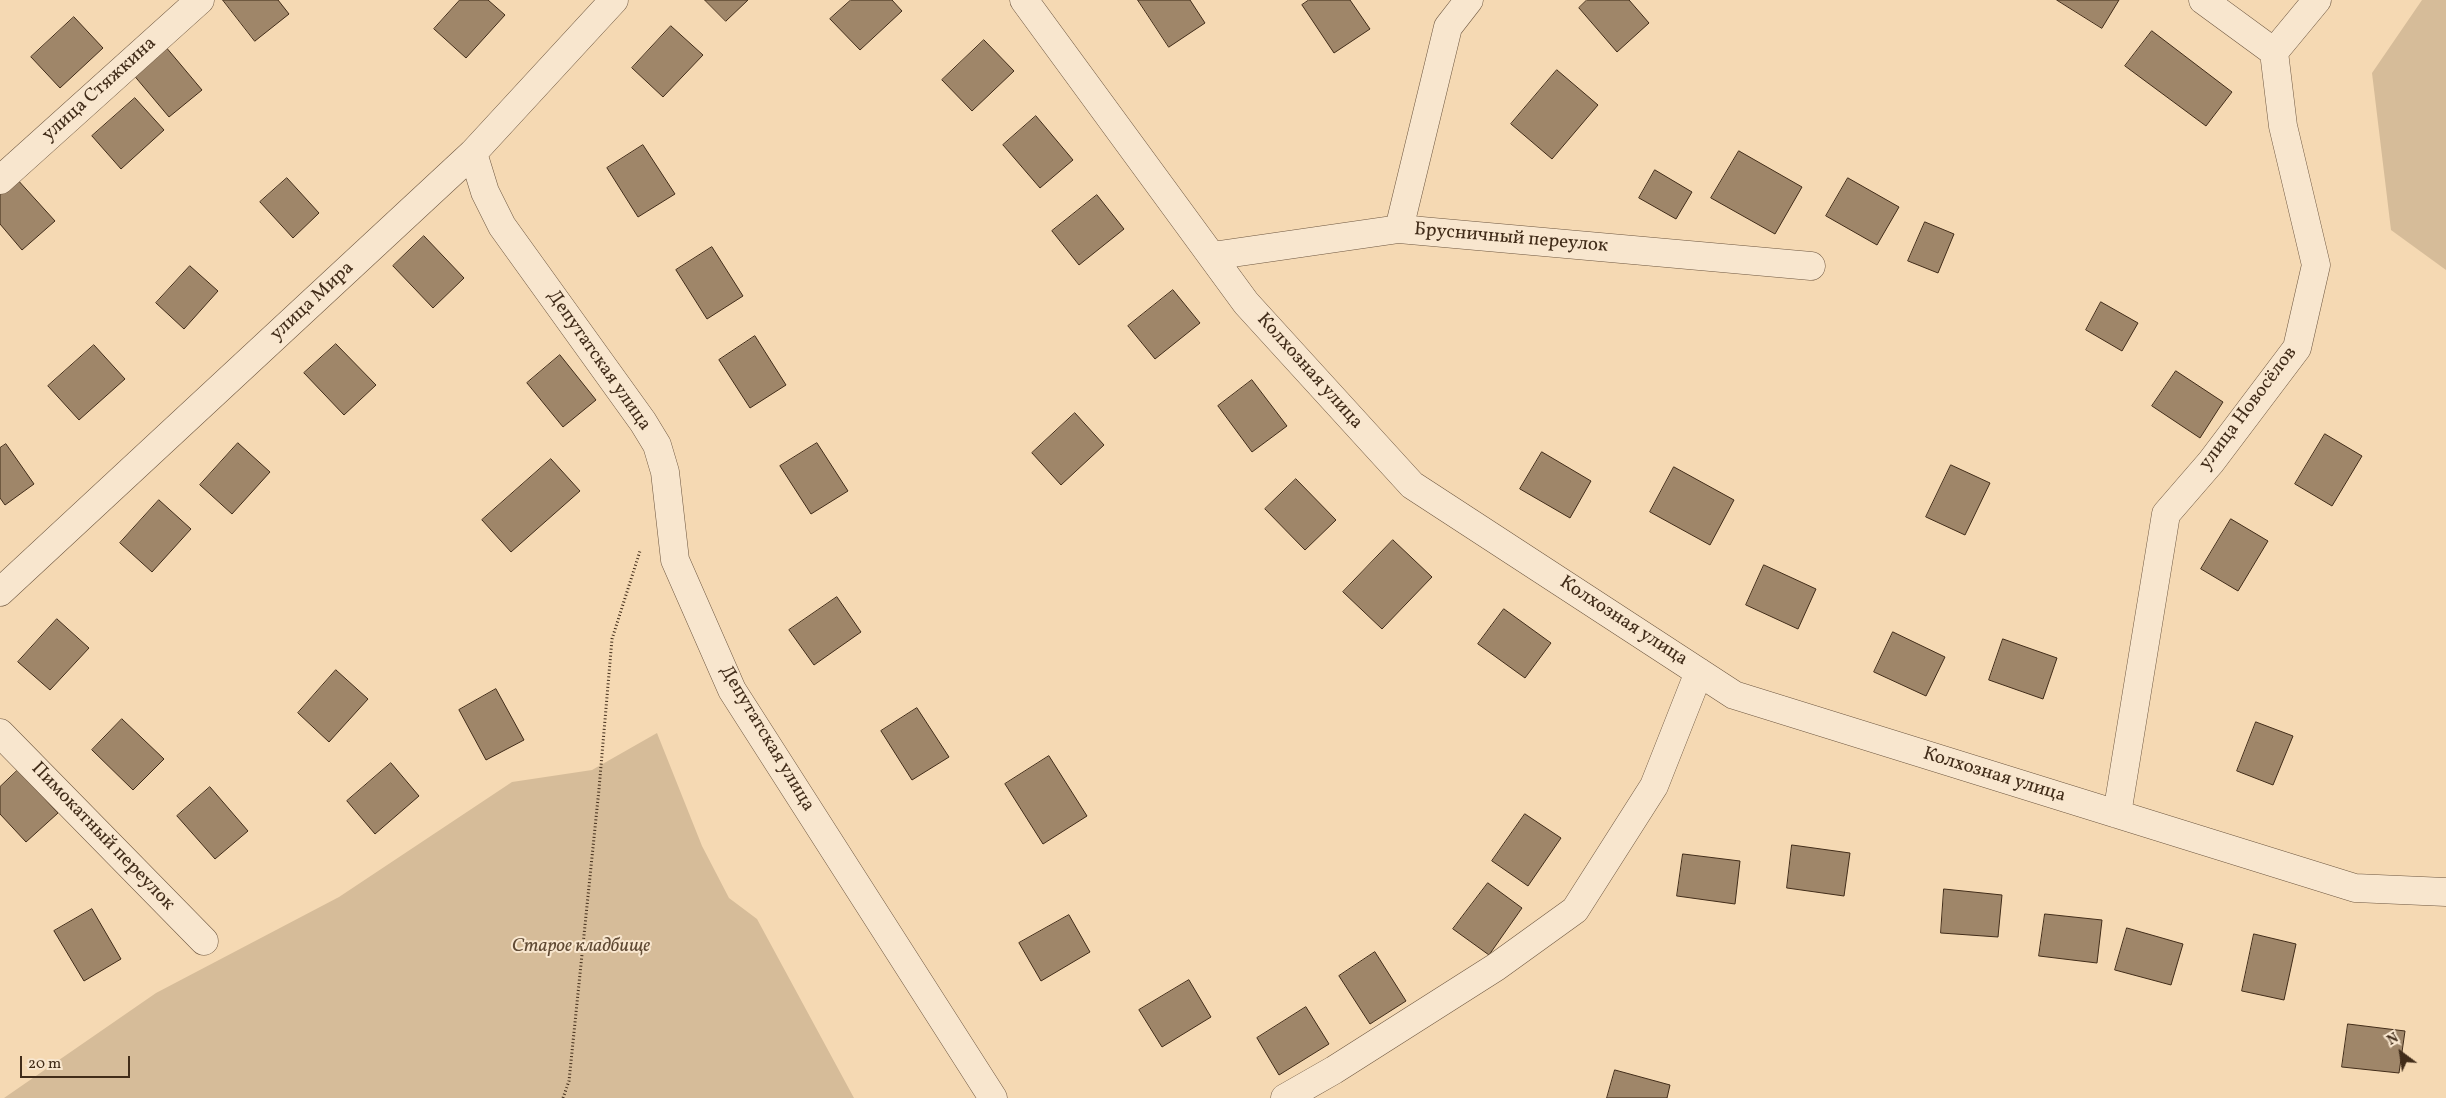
<!DOCTYPE html>
<html>
<head>
<meta charset="utf-8">
<style>
  body { margin:0 }
  #map { position:relative; width:2446px; height:1098px; overflow:hidden; background:#f5d9b3; font-family:Vollkorn,serif }
  canvas { display:block }
  .north { position:absolute; left:2376px; top:1028px; width:50px; height:50px; -webkit-text-stroke:4px #f8e6ce; paint-order:stroke; rotate:329deg; font-size:14px; font-weight:700; line-height:20px; text-align:center; color:#412c19 }
  .north::after { content:''; display:block; margin:auto; width:18px; height:22px; background:#412c19; clip-path:polygon(50% 0,100% 100%,50% 72%,0 100%) }
  .scale { position:absolute; left:20px; top:1056px; width:110px; height:22px; box-sizing:border-box; border:2px solid #412c19; border-top:0; padding-left:6px; font-size:15px; line-height:18px; white-space:nowrap; color:#412c19; -webkit-text-stroke:4px #f8e6ce; paint-order:stroke }
</style>
</head>
<body>
<div id="map">
<canvas width="2446" height="1098"></canvas>
<div class="north">N</div>
<div class="scale">20 m</div>
</div>
<script>
const ctx = document.querySelector('canvas').getContext('2d');
ctx.lineJoin = 'round';
function fillPath(path, color) { ctx.fillStyle = color; ctx.fill(path, 'evenodd'); }
function trace(path, color, width, dash) { ctx.strokeStyle = color; ctx.lineWidth = width; ctx.lineCap = dash ? 'butt' : 'round'; ctx.setLineDash(dash || []); ctx.stroke(path); }
function write(font, color, halo, rows, align = 'center') {
  ctx.font = font + ' Vollkorn,serif'; ctx.lineWidth = 4; ctx.setLineDash([]); ctx.textBaseline = 'middle'; ctx.strokeStyle = halo; ctx.fillStyle = color; for (const [text, x, y, turn = 0] of rows) {
    ctx.save(); ctx.translate(x, y); ctx.rotate((+turn || 0) * Math.PI / 180); ctx.textAlign = isNaN(turn) ? turn : align; if (halo) ctx.strokeText(text, 0, 0); ctx.fillText(text, 0, 0); ctx.restore();
  }
}
const green = new Path2D(`
  M2422,0H2446V270L2391,230L2372,73Z
  M657,733L702,846L729,898L757,919L854,1098H4L156,993L339,897L512,782L592,770Z`);
const building = new Path2D(`
  M223,0H278L289,14L255,41Z
  M460,0H488L505,15L466,58L434,29Z
  M705,0H748L726,21Z
  M851,0H892L902,11L860,50L830,19Z
  M1138,0H1190L1205,23L1169,47Z
  M1309,0H1350L1370,29L1334,53L1302,5Z
  M1587,0H1629L1649,23L1617,52L1579,8Z
  M2057,0H2119L2102,28Z
  M74,17L103,48L60,88L31,57Z
  M671,26L703,55L663,97L632,68Z
  M2152,31L2232,92L2206,126L2125,66Z
  M984,40L1014,71L972,111L942,80Z
  M165,46L202,90L169,117L132,73Z
  M1557,70L1598,105L1552,159L1511,124Z
  M135,98L164,130L121,169L92,136Z
  M1036,116L1073,160L1040,188L1003,145Z
  M643,145L675,194L638,217L607,168Z
  M1739,151L1802,187L1775,234L1711,198Z
  M1655,170L1692,192L1676,219L1639,198Z
  M16,178L55,221L22,250L0,224V192Z
  M287,178L319,213L293,238L260,202Z
  M1848,178L1899,207L1877,245L1826,216Z
  M1097,195L1124,229L1079,265L1052,231Z
  M1925,222L1954,234L1938,273L1908,261Z
  M424,236L464,278L433,308L393,266Z
  M712,247L743,296L707,319L676,270Z
  M190,266L218,291L184,329L156,303Z
  M1173,290L1200,323L1155,359L1128,326Z
  M2101,302L2138,323L2122,351L2086,330Z
  M755,336L786,385L750,408L719,360Z
  M336,344L376,385L344,415L304,373Z
  M94,345L125,379L79,420L48,386Z
  M560,355L596,400L563,427L527,383Z
  M2176,371L2223,402L2200,438L2152,406Z
  M1252,380L1287,426L1252,452L1218,406Z
  M1075,413L1104,445L1061,485L1032,453Z
  M2325,434L2362,456L2332,506L2295,484Z
  M238,443L270,472L232,514L200,485Z
  M817,443L848,491L811,514L780,466Z
  M6,444L34,484L5,505L0,498V448Z
  M1542,452L1591,481L1570,518L1520,489Z
  M551,459L580,491L511,552L482,520Z
  M1951,465L1990,483L1965,535L1926,517Z
  M1674,467L1734,500L1710,545L1650,512Z
  M1296,479L1336,520L1305,550L1265,509Z
  M159,500L191,529L152,572L120,543Z
  M2231,519L2268,541L2238,591L2201,569Z
  M1393,540L1432,577L1382,629L1343,592Z
  M1764,565L1816,589L1798,629L1746,605Z
  M837,597L861,632L814,665L789,630Z
  M1504,609L1551,643L1525,678L1478,644Z
  M57,619L89,648L50,690L18,662Z
  M1893,632L1945,657L1926,696L1874,672Z
  M2003,639L2057,658L2043,699L1989,680Z
  M336,670L368,699L329,742L298,713Z
  M496,689L524,740L486,760L459,710Z
  M917,708L949,757L912,780L881,731Z
  M122,719L164,759L133,790L92,750Z
  M2256,722L2293,736L2273,785L2237,771Z
  M1049,756L1087,816L1043,844L1005,784Z
  M391,763L419,796L375,834L347,801Z
  M18,770L58,813L26,842L0,814V787Z
  M210,787L248,831L215,859L177,816Z
  M1525,814L1561,838L1528,886L1492,861Z
  M1792,845L1850,853L1844,896L1787,888Z
  M1683,854L1740,861L1735,904L1677,896Z
  M1488,883L1522,908L1489,955L1453,929Z
  M1944,889L2002,895L1998,937L1941,933Z
  M92,909L121,959L84,981L54,931Z
  M2045,914L2102,920L2097,963L2039,956Z
  M1069,915L1090,952L1041,981L1019,943Z
  M2127,928L2183,944L2171,985L2115,970Z
  M2254,934L2296,944L2284,1000L2242,991Z
  M1375,952L1406,1001L1370,1024L1339,976Z
  M1189,980L1211,1017L1162,1047L1139,1010Z
  M1306,1007L1329,1044L1279,1075L1257,1038Z
  M2348,1024L2405,1031L2399,1073L2342,1067Z
  M1615,1070L1670,1085L1667,1098H1607Z`);
const path = new Path2D(`
  M563,1098L569,1081L599,789L612,639L640,551`);
const minor = new Path2D(`
  M1024,0L1246,303L1412,485L1734,695L2355,888L2446,892
  M2274,52L2317,0
  M473,153L485,192L502,226L643,422L657,445L665,472L675,560L732,690L993,1098
  M0,180L200,0
  M1399,229L1448,27L1469,0
  M1212,256L1399,229L1811,266
  M0,592L473,153L614,0
  M0,733L204,941
  M2117,814L2166,514L2211,462L2297,348L2316,265L2283,126L2274,52L2203,0
  M1285,1098L1334,1070L1496,967L1575,910L1654,786L1699,672`);
const streetNames = [
  ["улица Стяжкина",100,90,-42],
  ["Брусничный переулок",1511,239,5],
  ["улица Мира",313,302,-43],
  ["Депутатская улица",598,361,55],
  ["Колхозная улица",1309,372,48],
  ["улица Новосёлов",2249,409,-53],
  ["Колхозная улица",1623,622,33],
  ["Депутатская улица",766,739,59],
  ["Колхозная улица",1994,776,17],
  ["Пимокатный переулок",102,837,46]
];
const parkNames = [
  ["Старое кладбище",581,948]
];
fillPath(green, '#d6bc99');
fillPath(building, '#9f8669');
trace(building, '#412c19', 1);
trace(minor, '#6e5740', 29);
trace(path, '#412c19', 3, [1, 2.5]);
trace(minor, '#f8e6ce', 28);
write('19px', '#412c19', '#f8e6ce', streetNames);
write('italic 19px', '#5f4933', '#f8e6ce', parkNames);
</script>
</body>
</html>
